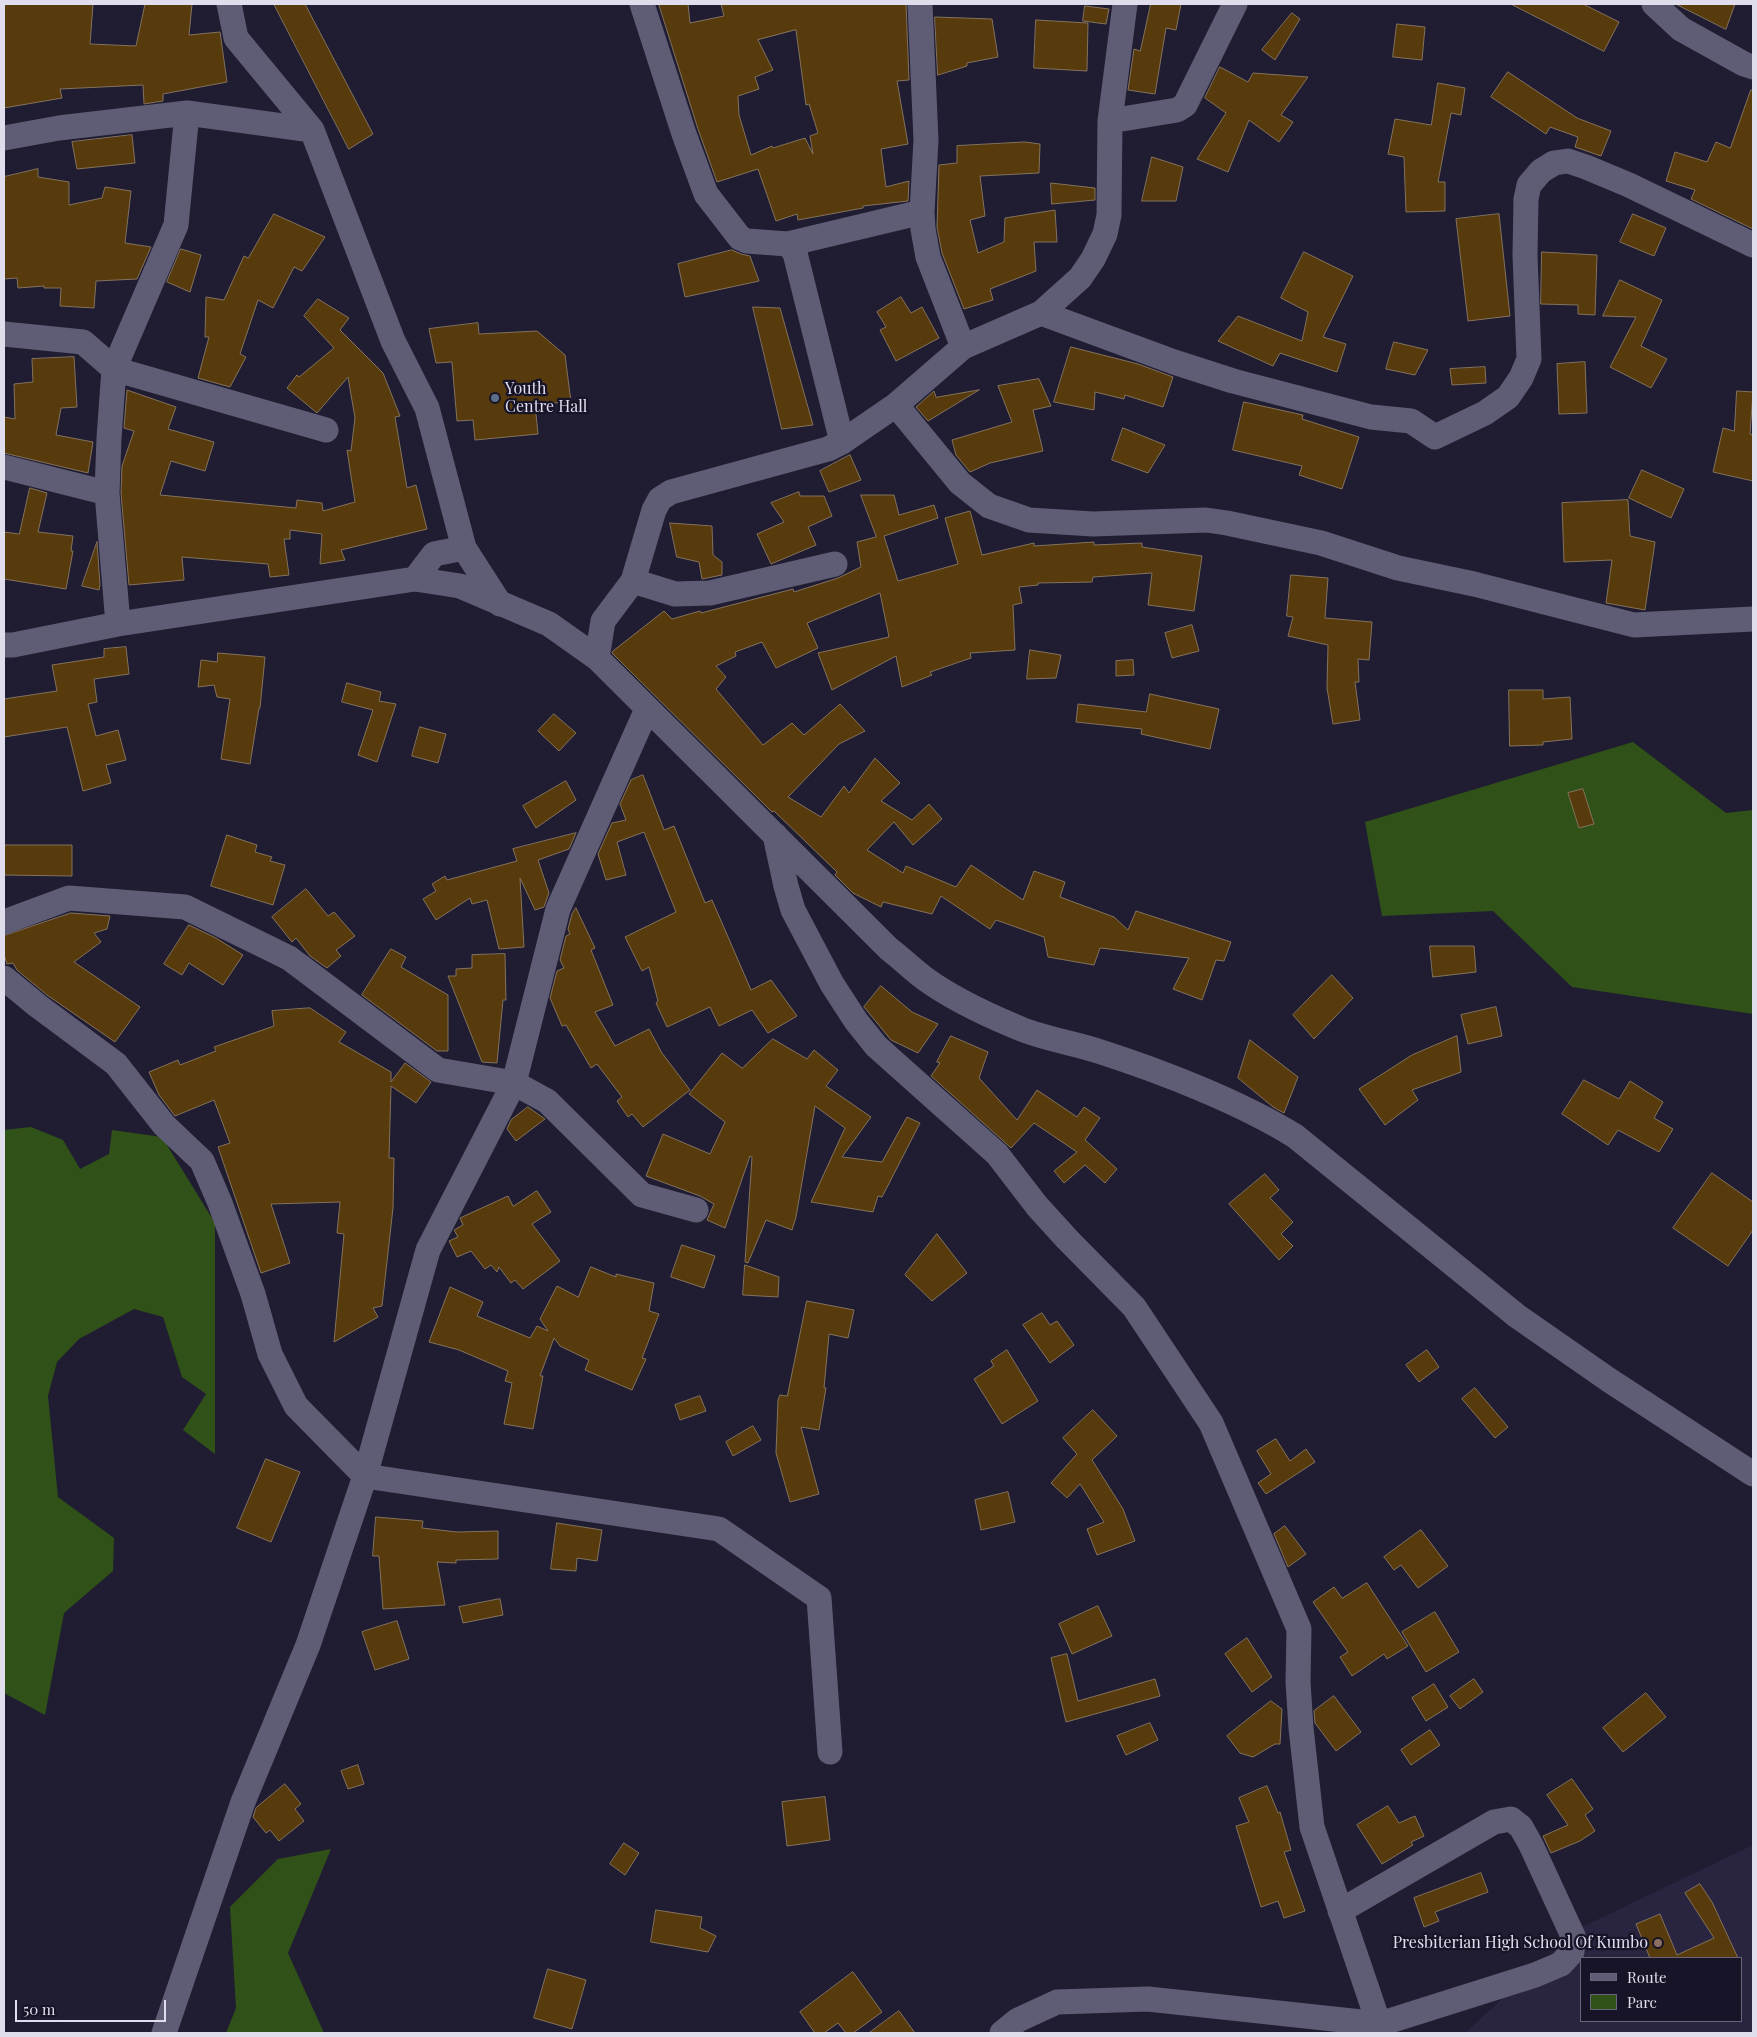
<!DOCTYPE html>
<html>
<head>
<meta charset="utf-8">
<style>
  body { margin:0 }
  #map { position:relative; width:1757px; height:2037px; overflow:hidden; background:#201d32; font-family:"Playfair Display",serif }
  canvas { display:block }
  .frame { position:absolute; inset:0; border:5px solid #e0deed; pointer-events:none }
  .legend { position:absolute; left:1580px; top:1957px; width:162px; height:65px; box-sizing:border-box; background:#171428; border:1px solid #676577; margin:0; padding:6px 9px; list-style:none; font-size:15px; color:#e0deed }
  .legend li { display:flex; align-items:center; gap:10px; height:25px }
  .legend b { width:25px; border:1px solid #676577 }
  .scale { position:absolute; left:15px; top:2000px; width:151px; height:22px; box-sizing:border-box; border:2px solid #e0deed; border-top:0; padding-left:6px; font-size:15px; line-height:18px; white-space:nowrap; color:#e0deed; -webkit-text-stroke:4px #171428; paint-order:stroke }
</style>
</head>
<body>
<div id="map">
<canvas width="1757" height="2037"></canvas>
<div class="frame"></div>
<ul class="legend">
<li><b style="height:6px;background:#5f5d75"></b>Route</li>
<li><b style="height:14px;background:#305118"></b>Parc</li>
</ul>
<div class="scale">50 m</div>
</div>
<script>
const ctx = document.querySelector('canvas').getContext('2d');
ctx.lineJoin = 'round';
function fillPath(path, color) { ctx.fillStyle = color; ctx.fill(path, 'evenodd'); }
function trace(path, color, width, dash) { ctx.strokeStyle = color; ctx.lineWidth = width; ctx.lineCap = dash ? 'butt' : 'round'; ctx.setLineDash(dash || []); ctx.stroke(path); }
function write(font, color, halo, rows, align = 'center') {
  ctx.font = font + ' "Playfair Display",serif'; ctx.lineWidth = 4.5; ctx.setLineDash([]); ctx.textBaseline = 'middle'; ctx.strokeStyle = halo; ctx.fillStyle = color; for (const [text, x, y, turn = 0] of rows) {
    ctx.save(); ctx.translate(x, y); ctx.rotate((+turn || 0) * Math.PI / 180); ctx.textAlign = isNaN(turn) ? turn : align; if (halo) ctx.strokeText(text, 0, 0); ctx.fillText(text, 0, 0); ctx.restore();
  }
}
const built = new Path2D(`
  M1753,1845V2033H1465L1578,1929ZM1581,1958H1741V2021H1581Z`);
const green = new Path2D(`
  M1633,742L1726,813L1753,810V1014L1572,987L1493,911L1382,916L1365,822Z
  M31,1127L63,1140L80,1169L109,1154L112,1130L162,1137L215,1223V1454L183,1430L206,1394L182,1377L163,1317L134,1309L79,1339L57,1362L48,1396L58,1497L114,1538L113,1571L64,1613L45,1715L4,1693V1130Z
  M331,1849L288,1953L324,2033H226L236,2008L230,1907L278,1859Z`);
const building = new Path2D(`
  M4,4H93L90,44L136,46L145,4H192L189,35L220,32L227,82L163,94V101L144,104L143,85L60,89L62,98L4,108Z
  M274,4H305L373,134L349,149Z
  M659,4H688L690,23L724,16L721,4H906L909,80L897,81L908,144L881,149L886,187L909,181L908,201L863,206V208L798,220L797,214L776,221L758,169L717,182L698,129ZM796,30L806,105L809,104L818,133L810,136L813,154L805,138L773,148L772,146L751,155L739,115L738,96L759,89L755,77L773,70L758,40Z
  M1151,4H1181L1176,30L1166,28L1155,94L1128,90L1134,49L1140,51Z
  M1511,4H1583L1619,22L1604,51Z
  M1676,4H1735L1726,29Z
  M1085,6L1109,9L1106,24L1083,21Z
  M1292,13L1300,19L1275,60L1262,50Z
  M935,17L992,19L998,57L967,63V66L938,75Z
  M1036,20L1088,23L1087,71L1034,68Z
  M1397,24L1425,27L1422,60L1393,57Z
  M1220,67L1248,82L1253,73L1308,77L1281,115L1293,122L1279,142L1249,120L1228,172L1197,159L1226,113L1205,98Z
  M1508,72L1577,118L1611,131L1601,156L1575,147L1578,137L1550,127L1546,134L1491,97Z
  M1438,83L1465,88L1461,115L1451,113L1438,182H1445V211L1406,212L1404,157L1388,154L1395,119L1431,125Z
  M1751,90H1753V229L1691,199L1695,190L1666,181L1675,152L1707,162L1716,142L1730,148Z
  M132,135L135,163L77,169L72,142Z
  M1025,142L1040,144L1039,173L980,176L985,216L970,220L978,253L1004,242L1005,218L1055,210L1057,242H1034L1036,271L990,289L993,300L964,309L942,253L937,227L939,165L957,163V146Z
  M1152,157L1183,167L1176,201H1142Z
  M38,169V177L69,182V205L102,198L105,187L131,191L125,243L151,247L137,279L96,281L94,308L60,306L61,288H44V286L18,288L17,278L4,279V177Z
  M1051,183L1095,188V200L1052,204Z
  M274,214L325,237L302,271L294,267L273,308L258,300L240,354L246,357L230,387L198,378L209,337H205L206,297L224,300L244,256L248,258Z
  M1499,214L1510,316L1468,321L1456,219Z
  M1633,214L1666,228L1654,256L1620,242Z
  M181,249L201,255L190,292L167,282Z
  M732,250L741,254L750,256L759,281L685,297L678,264Z
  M1304,252L1353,276L1323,337L1346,344L1337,372L1280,353L1273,366L1218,341L1238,316L1302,341L1308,312L1281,298Z
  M1542,252L1597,255L1595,315L1578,314V305L1541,304Z
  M1620,280L1662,300L1641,346L1667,359L1651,388L1610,367L1636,317L1603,316Z
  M901,297L911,313L922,307L939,338L896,361L880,330L886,327L877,312Z
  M318,299L349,318L340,330L383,373L400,416L395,417L407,488L416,485L427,529L341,550L345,560L320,564L322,534L290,530V539H284L289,575L270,577L268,564L182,557L184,580L129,585L121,493L122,466L134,431L124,428L127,390L176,407L168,429L214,442L205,471L171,461L160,495L296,508L297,500L322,503L323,511L355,502L347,450L351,451L355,418L348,377L317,413L287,388L297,375L299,377L334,348L304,316Z
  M753,307L780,308L813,425L782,429Z
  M478,323L479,334L537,331L565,355L571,402L535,404L538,434L475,440L473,420L457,421L452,362L436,363L429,329Z
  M1394,342L1428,350L1415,375L1386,369Z
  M1071,347L1138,364L1173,377L1163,407L1125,395L1124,399L1095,392L1094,410L1054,402Z
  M74,357L77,407L61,408L56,435L93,442L88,473L4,453V417L15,419L14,384L33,382L32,359Z
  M1585,362L1587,413L1559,414L1557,364Z
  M1485,367L1486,383L1452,385L1450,369Z
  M1039,379L1051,406L1033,410L1043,451L990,463L970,472L956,455L952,440L1012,422L998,386Z
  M979,390L928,421L916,407L934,391L936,397Z
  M1737,391L1753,392L1750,434L1753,435V481L1713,472L1723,428L1734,431Z
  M1244,402L1303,415L1302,419L1359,437L1342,489L1299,475L1302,466L1233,450Z
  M1123,428L1165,445L1148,473L1112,460Z
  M850,455L861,480L829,492L820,471Z
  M1642,470L1684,489L1671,518L1629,498Z
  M30,488L47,493L38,532L73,536L71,551H73L66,589L4,579V532L19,534Z
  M799,492L800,496H824L832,516L808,527L816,545L771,564L757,534L784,522L771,503Z
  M861,495H894L899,515L934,505L938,518L884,536L898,581L958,564L945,518L970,511L982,555L1034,543V546L1094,542V545L1142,543V547L1202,556L1194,611L1148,605L1152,573L1093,577L1092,582L1038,583V585L1019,587L1022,603L1013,605L1015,650L970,653L971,658L930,672L932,675L902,687L896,656L832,690L818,653L889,637L880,593L807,623L818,648L776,668L762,642L735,652L736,656L716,666L726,677L716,689L763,745L792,723L804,735L840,704L865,731L839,744L788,797L821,817L844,786L849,793L875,758L900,783L881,801L912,820L929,804L942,819L913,845L894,822L867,850L903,873L906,866L956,887L971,865L1023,900L1034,871L1065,882L1060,897L1114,917L1128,930L1136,911L1231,942L1224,961L1216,960L1202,1000L1173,989L1189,958L1100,948L1094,965L1048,957L1044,937L996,920L990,929L941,896L932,914L883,902L881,907L853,893L835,875L837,872L774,811L772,812L612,653L613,651L664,611L672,619L700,611L701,613L793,589L794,592L838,578L861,567L857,542L876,537Z
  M1628,500L1630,536L1655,542L1645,610L1606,603L1612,560L1564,562L1562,503Z
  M670,523L712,526L713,555L722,562V575L702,579L699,562L677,557Z
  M97,542L100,585L99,590L82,586Z
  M1291,575L1328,578L1325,618L1372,622L1369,660L1358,659L1359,682H1355L1360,720L1333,724L1327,688L1328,645L1288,636L1293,617L1287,616Z
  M1192,625L1199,651L1172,658L1165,633Z
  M126,647L129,674L94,679L97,702L88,704L96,736L118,730L126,760L106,765L111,783L83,791L67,727L4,737V699L57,691L52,665L104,657V649Z
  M1030,650L1061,655L1056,678L1027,679Z
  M218,653L265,657L260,708H259L250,764L221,759L230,699L217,697L214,685L198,687L201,660L217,662Z
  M1133,660L1134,675L1116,676V661Z
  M347,683L381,692L379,701L396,704L377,762L358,755L373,710L342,702Z
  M1509,690H1543V699L1570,697L1572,739L1543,742V745L1510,746Z
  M1150,694L1219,709L1210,749L1141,734L1142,729L1076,722L1078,704L1146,712Z
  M554,714L576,733L559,751L538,731Z
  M420,727L446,734L438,763L412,756Z
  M643,775L664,830L674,826L705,903L712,900L751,990L771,980L797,1016L768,1033L752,1010L719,1026L710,1007L667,1027L656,1003L658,1001L649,967L642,971L625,937L676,912L644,832L617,842L626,875L606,880L598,854L612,823L626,820L620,804L631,780Z
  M566,781L576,800L536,828L523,806Z
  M1583,789L1594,824L1579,828L1568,793Z
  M576,833L569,849L538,860L549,893L544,907L535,910L520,878L524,947L499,949L487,900L472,904L470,898L436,920L423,899L436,891L432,884L445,876L447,880L517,861L513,849Z
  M227,835L257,845L255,852L272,857L270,861L285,865L273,905L211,886Z
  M4,845H72V876L4,875Z
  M306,889L328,916L334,912L355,936L336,950L341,956L327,968L310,956L296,938L292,942L272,917Z
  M576,908L595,948L591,950L613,1005L595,1012L615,1046L649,1029L662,1053L690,1090L643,1127L632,1114L628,1117L617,1101L622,1097L597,1064L591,1068L566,1025L562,1026L550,998L557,971L564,968L560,960L566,936L570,934L568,929L572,914Z
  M71,913L110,916L107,929L94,933L101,942L74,962L140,1007L115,1042L47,995L17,970L13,963L7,964L4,955V936Z
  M189,925L216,938L243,955L223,985L189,963L182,975L164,964Z
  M1430,946H1474L1476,972L1433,977Z
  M391,949L406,957L401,967L448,995V1051H437L362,995Z
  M505,954L506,1000H503L497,1063L482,1062L448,976H456V969L472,968V955Z
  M1332,975L1353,998L1314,1039L1293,1015Z
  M881,986L912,1012L938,1024L918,1053L891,1040L864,1007Z
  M1496,1007L1502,1036L1468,1044L1461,1015Z
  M310,1008L346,1032L339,1042L391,1072V1082L405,1063L431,1082L416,1103L391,1086L389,1158H394L393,1208L382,1306L373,1308L378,1317L334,1342L344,1234L337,1233L340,1202L271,1204L290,1263L261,1273L218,1147L230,1143L214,1100L175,1116L159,1095L149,1072L178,1060L180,1065L216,1051L214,1047L274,1026L272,1011Z
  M951,1036L988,1052L979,1078L1017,1120L1037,1090L1077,1117L1084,1107L1100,1118L1085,1140L1117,1169L1105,1183L1085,1165L1064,1183L1054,1171L1077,1152L1034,1123L1011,1148L931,1076L940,1063L937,1062Z
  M1457,1036L1461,1072L1412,1090L1418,1100L1385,1125L1359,1089L1412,1055Z
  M773,1039L807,1059L814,1050L838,1070L826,1086L871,1117L842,1157L882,1162L907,1117L920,1123L882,1197L878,1196L873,1212L811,1202L845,1128L815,1106L796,1217L792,1230L766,1220L748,1263L745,1262L752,1157L750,1156L725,1228L707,1220L714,1204L700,1196L646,1176L663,1134L710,1154L725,1122L689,1094L722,1053L742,1068Z
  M1250,1040L1298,1077L1284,1113L1273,1107L1238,1078Z
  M1584,1080L1619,1099L1630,1081L1663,1102L1654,1118L1673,1129L1659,1152L1618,1130L1608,1145L1562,1114Z
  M528,1107L545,1119L516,1141L507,1129L511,1120Z
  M1712,1173L1753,1202V1230L1728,1266L1673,1228Z
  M1265,1174L1279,1190L1270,1198L1293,1222L1281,1234L1293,1246L1279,1260L1229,1204Z
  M537,1191L551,1212L532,1224L560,1261L523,1289L515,1280L511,1283L499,1267L497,1272L491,1265L485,1269L471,1251L457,1257L449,1241L458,1237L454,1230L463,1225L460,1218L508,1196L513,1206Z
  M937,1234L967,1273L932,1301L905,1275Z
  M682,1245L715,1256L704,1288L671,1277Z
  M745,1265L779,1277L778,1297L743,1295Z
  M591,1267L616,1277V1274L654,1283L649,1311L659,1314L642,1358L646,1359L632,1390L585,1370L589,1360L560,1346L554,1338L540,1376H543L533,1429L504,1424L512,1383L505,1381L508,1371L459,1350L429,1342L450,1287L483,1302L477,1316L530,1338L537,1326L548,1331L540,1319L557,1286L578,1297Z
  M807,1301L854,1310L848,1338L829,1334L824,1388H826L819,1430L801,1427L819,1494L790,1502L776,1453L778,1400L780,1395L787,1396Z
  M1042,1313L1050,1325L1057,1321L1074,1345L1050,1363L1023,1325Z
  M1007,1350L1038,1401L1002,1424L974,1379L994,1366L991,1361Z
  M1427,1350L1439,1367L1419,1382L1406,1365Z
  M1475,1388L1508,1427L1495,1438L1462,1399Z
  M700,1396L706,1411L680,1420L675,1405Z
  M1093,1410L1117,1436L1092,1460L1123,1509L1135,1541L1097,1555L1087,1529L1104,1522L1080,1484L1067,1498L1051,1483L1077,1454L1063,1438Z
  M753,1426L761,1440L733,1456L726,1442Z
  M1276,1439L1290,1461L1306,1449L1315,1462L1266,1494L1258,1483L1271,1474L1257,1451Z
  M266,1459L300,1472L271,1542L237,1528Z
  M1008,1492L1015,1522L981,1530L975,1500Z
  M376,1517L423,1521L422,1528L457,1532L498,1531V1559L456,1560V1563L437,1562L445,1605L383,1609L379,1556H373Z
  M557,1523L602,1530L597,1561L577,1558L576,1571L551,1569Z
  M1285,1526L1306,1554L1288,1567L1274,1534Z
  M1421,1530L1448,1566L1418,1588L1401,1565L1394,1570L1384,1557Z
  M1367,1583L1408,1646L1387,1659L1384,1654L1352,1676L1340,1657L1348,1652L1313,1602L1334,1587L1342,1598Z
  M500,1599L503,1615L463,1623L459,1607Z
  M1098,1606L1112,1636L1072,1654L1059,1624Z
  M1435,1612L1459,1652L1426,1672L1402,1632Z
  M397,1621L409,1659L375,1670L362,1632Z
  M1247,1638L1272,1677L1252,1692L1225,1654Z
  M1067,1654L1078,1701L1155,1679L1160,1696L1066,1722L1051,1658Z
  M1474,1679L1483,1692L1460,1709L1450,1696Z
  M1434,1684L1448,1707L1426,1721L1412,1698Z
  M1646,1693L1666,1717L1623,1752L1603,1728Z
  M1334,1696L1361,1732L1336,1751L1315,1723L1314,1711Z
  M1271,1701L1282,1709L1280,1744H1275L1253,1757L1240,1753L1227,1736Z
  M1150,1723L1158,1740L1126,1755L1117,1736Z
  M1430,1730L1440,1745L1411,1765L1401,1750Z
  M358,1765L364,1784L348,1789L341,1771Z
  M1572,1779L1593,1809L1585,1815L1595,1831L1580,1841L1551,1853L1543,1836L1568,1825L1547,1795Z
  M285,1784L301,1804L295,1809L304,1821L279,1841L270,1830L266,1833L253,1817L256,1808Z
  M1267,1786L1278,1813L1280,1812L1291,1850L1284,1852L1305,1911L1284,1918L1278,1901L1261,1907L1236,1826L1249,1822L1239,1798Z
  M825,1797L830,1840L787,1846L782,1802Z
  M1388,1806L1399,1823L1415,1816L1424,1836L1411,1842L1413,1845L1382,1864L1357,1825Z
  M624,1843L639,1853L625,1875L610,1864Z
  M1481,1873L1488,1892L1435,1912L1439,1921L1424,1927L1414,1898Z
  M1700,1884L1712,1902L1738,1958H1650L1636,1924L1660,1914L1677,1955L1714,1938L1685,1893Z
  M656,1910L702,1917L700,1928L716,1936L708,1952L651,1942Z
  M548,1969L586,1980L572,2029L534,2018Z
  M853,1972L882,2012L853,2033H846L838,2023L824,2033H815L800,2012Z
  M899,2011L915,2033H869Z`);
const minor = new Path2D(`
  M229,4L236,38L312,130L393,341L427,408L464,548L500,604
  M642,4L684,134L706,194L740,238L747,241L788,244L922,212
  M920,4L926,140L922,212L923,229L928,257L963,347
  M1654,4L1681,29L1744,64L1753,67
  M187,113L176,225L114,369L326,430
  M1110,121L1177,110L1185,105L1235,4
  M4,138L59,128L187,113L312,130
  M788,244L795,253L842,442
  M1041,313L1174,362L1233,381L1371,417L1411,421L1435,437L1485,413L1508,397L1521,378L1529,359L1525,255L1526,199L1529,185L1541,171L1554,163L1568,161L1586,167L1629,185L1753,245
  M4,334L83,342L114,369L109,438L107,493L118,624
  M896,405L960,483L989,506L1029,520L1093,524L1206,520L1227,523L1321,543L1398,568L1474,584L1634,625L1753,619
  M4,467L107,493
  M415,579L434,554L464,548
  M633,581L675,594L710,593L835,564
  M4,645H13L118,624L415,579L460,586L549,624L597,658L889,949C901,958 912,969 924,978C951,998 983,1013 1014,1026C1042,1039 1072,1042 1101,1052C1163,1072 1240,1102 1295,1136L1517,1316L1609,1380L1753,1474
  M597,658L603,621L633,581L654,510L660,499L671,492L828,449L842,442L896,405L963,347L1041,313L1080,278L1093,259L1105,234L1109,215L1110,121L1125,4
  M775,835L786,886L793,910L832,984L856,1021L876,1046L997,1154L1037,1206L1067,1239L1134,1307L1211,1423L1299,1629L1298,1682L1301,1728L1312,1827L1382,2033
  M4,922L69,898L185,907L289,958L438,1070L514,1083L547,1101L642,1195L696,1210
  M4,978L38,1006L116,1064L164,1125L202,1161L220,1203L253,1294L270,1354L296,1406L365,1476L719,1529L819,1598L830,1752
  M164,2033L243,1802L308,1645L365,1476L428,1250L514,1083L558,909L647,709
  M1002,2033L1018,2020L1057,2002L1148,1999L1380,2024L1535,1975L1561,1964L1572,1952L1573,1936L1531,1845L1521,1827L1511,1819L1494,1822L1340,1911`);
const markers = [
  [495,398,5,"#5c6f8a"],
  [1658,1943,5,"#8d6e63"]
];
const poiNames = [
  ["Youth",505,389],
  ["Centre Hall",505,407],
  ["Presbiterian High School Of Kumbo",1648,1943,"right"]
];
fillPath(built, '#292540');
fillPath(green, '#305118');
fillPath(building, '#583b0d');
trace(building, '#83725c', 1);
trace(minor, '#5f5d75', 25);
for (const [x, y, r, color] of markers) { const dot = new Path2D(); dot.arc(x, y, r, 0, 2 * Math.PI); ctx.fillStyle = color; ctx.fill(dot); trace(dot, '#171428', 2); }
write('16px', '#e0deed', '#171428', poiNames, 'left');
</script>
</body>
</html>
